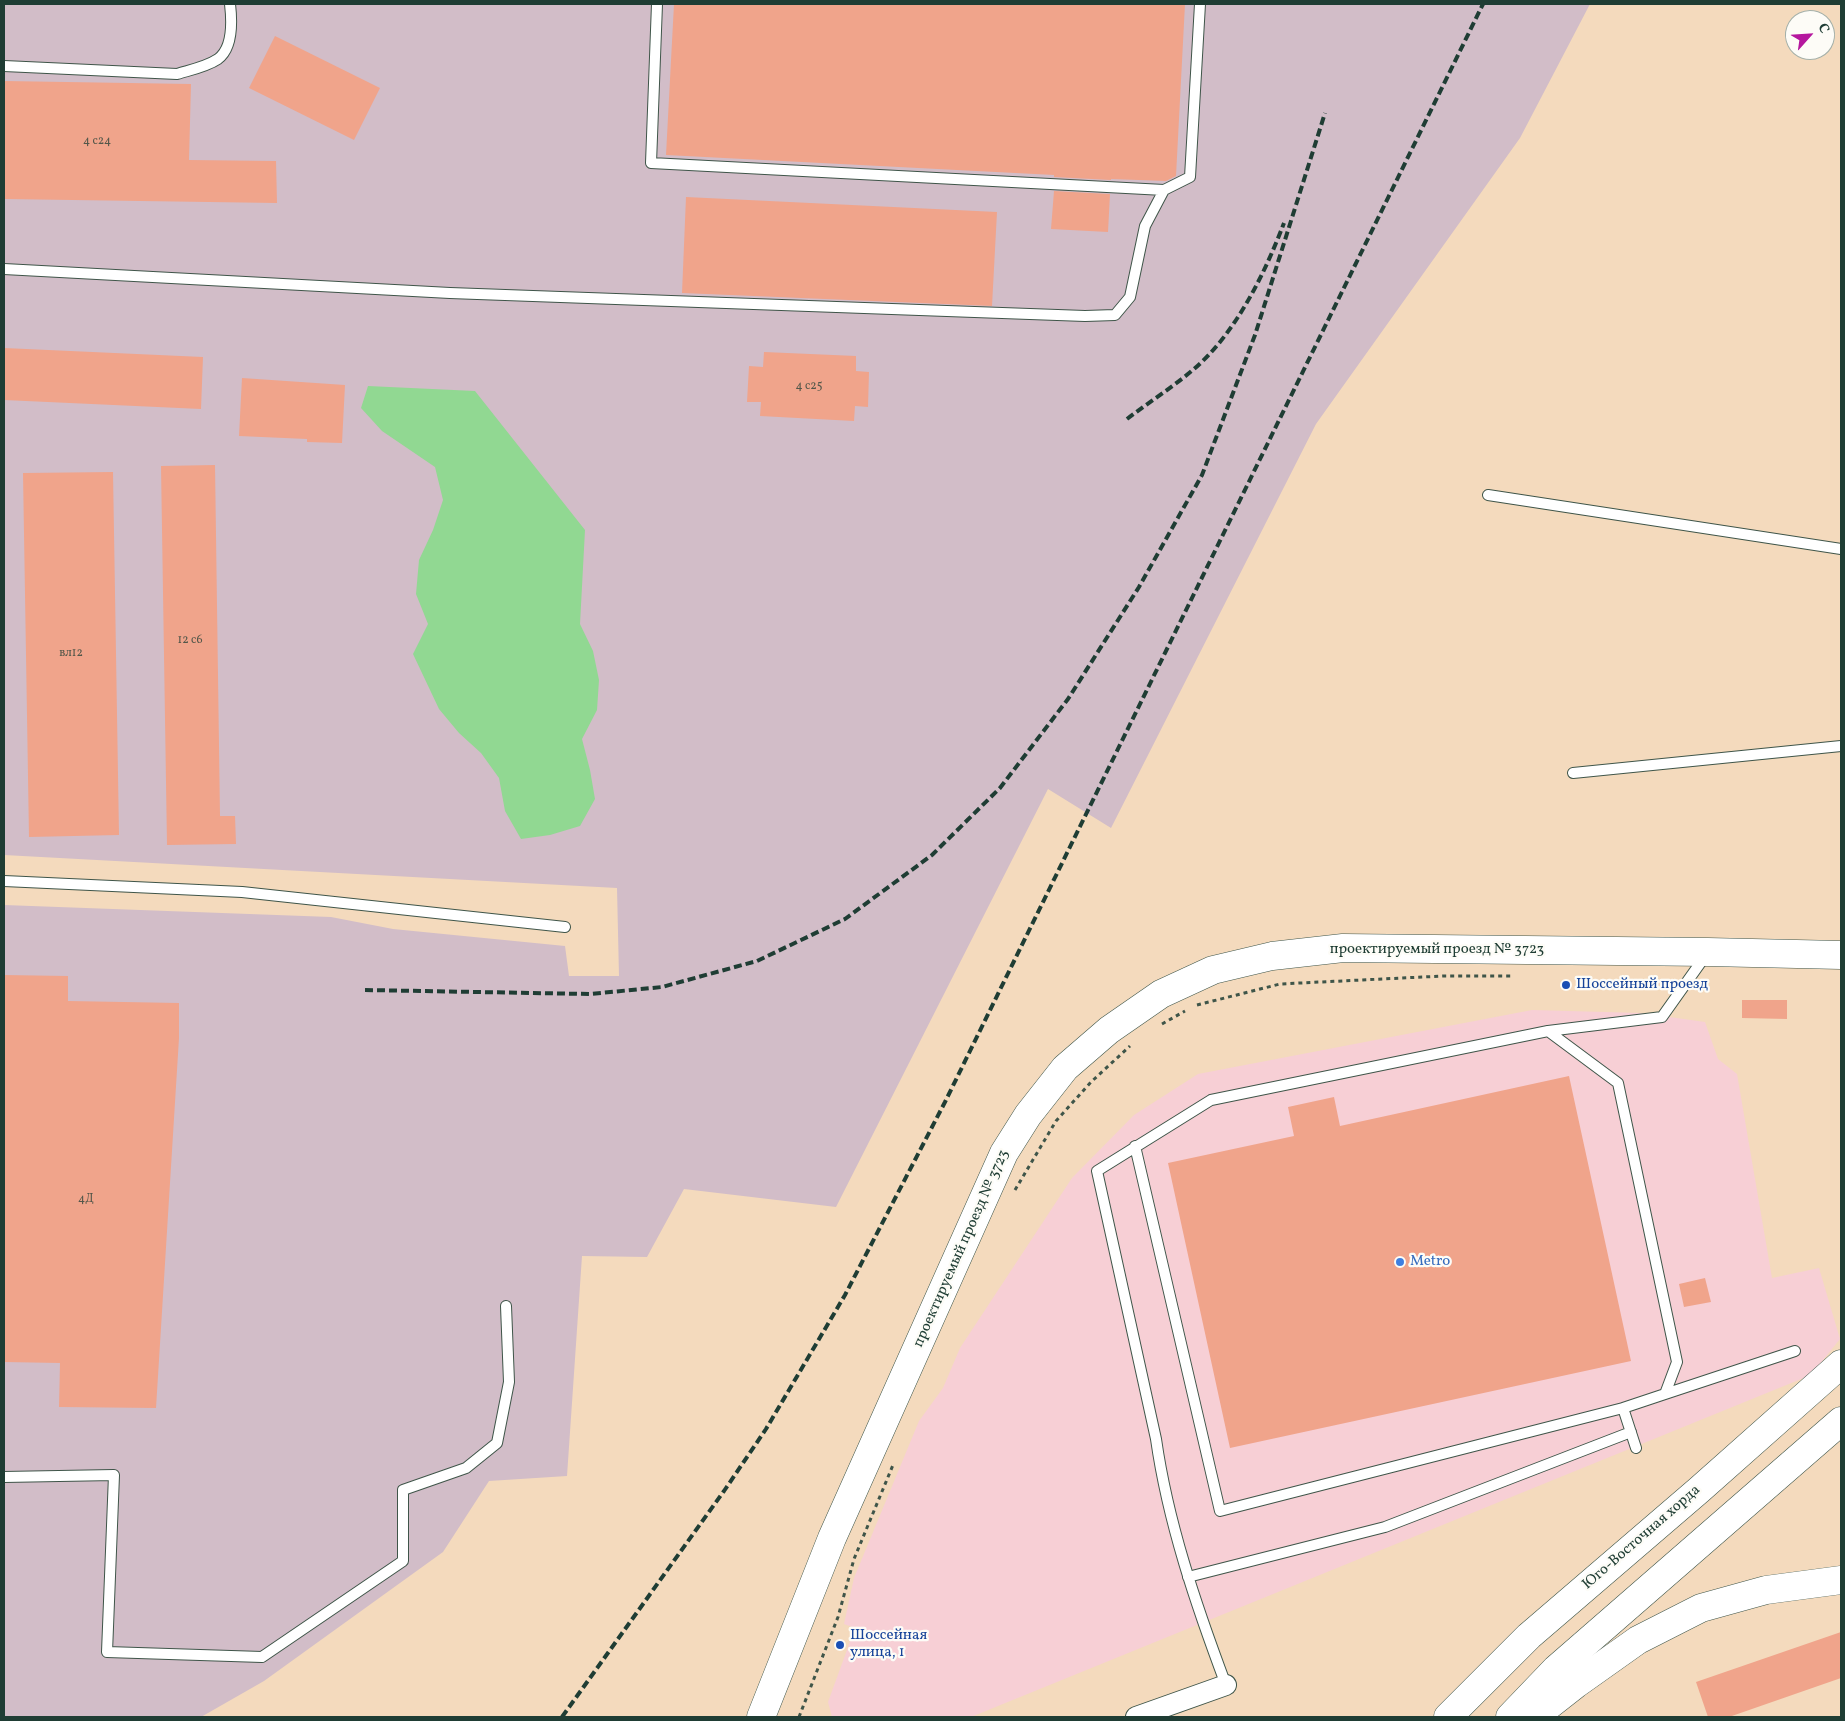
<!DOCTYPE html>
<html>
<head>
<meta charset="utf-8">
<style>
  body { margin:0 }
  #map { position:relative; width:1845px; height:1721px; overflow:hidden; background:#f4dabd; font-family:Vollkorn,serif }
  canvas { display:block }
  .frame { position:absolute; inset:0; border:5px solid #1f3d34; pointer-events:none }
  .north { position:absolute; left:1785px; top:10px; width:50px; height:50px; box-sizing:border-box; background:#fdfcf7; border:1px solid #a4b0a9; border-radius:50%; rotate:64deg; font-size:14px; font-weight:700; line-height:20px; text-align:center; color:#1f3d34 }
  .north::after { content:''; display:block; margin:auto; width:18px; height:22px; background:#b5179e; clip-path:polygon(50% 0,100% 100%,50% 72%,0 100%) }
</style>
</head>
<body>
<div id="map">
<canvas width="1845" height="1721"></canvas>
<div class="frame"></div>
<div class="north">С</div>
</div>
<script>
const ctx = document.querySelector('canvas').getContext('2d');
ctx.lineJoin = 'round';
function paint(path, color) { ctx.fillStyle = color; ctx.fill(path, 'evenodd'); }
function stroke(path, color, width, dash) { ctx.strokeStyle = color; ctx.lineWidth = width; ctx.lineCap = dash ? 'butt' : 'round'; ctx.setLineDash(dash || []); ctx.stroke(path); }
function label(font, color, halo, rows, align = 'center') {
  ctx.font = font + ' Vollkorn,serif'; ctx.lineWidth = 4.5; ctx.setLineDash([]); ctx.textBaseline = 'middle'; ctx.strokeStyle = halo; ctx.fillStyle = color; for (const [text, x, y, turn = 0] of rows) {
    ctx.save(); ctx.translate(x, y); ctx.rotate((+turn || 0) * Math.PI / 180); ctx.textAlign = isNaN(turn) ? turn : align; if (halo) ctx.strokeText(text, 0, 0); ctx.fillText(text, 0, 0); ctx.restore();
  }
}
const built = new Path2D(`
  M1532 1010 1641 1013 1705 1022 1718 1059 1737 1074 1772 1278 1819 1268 1840 1339 1811 1375 971 1717H832L828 1702 855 1628 844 1624 854 1578 919 1421 943 1388 960 1348 1072 1178 1134 1115 1198 1074Z`);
const industrial = new Path2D(`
  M4 4H1590L1520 138 1316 424 1111 828 1048 789 836 1207 684 1189 647 1257 582 1256 567 1476 489 1481 443 1552 264 1681 201 1717H4V905L331 917 393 929 565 946 569 976H619L617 888 4 855Z`);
const green = new Path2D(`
  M368 386 475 391 585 530 580 624 593 651 599 680 597 710 582 739 590 770 595 799 580 826 550 835 521 839 505 811 499 778 481 753 459 733 439 709 413 654 428 624 416 594 419 560 433 530 443 500 435 467 382 431 361 408Z`);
const building = new Path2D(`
  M674 4H1185L1176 176 1166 181 1111 179V180L1054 177V175L666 155Z
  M275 36 380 88 354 140 249 88Z
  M4 81 191 84 189 160 276 161 277 203 4 199Z
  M1054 191 1110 194 1108 232 1051 229Z
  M686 197 997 212 992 306 682 293Z
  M4 348 203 357 201 409 4 400Z
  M764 352 856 356V371L869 372 868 407 855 406 854 421 760 416 761 402H747L749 366 763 367Z
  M242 378 345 385 342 443 307 442V439L239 436Z
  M215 465 220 816H235L236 844 167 845 161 466Z
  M113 472 119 835 29 837 23 473Z
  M4 975 68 976V1001L179 1003V1038L156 1408 59 1407 60 1363 4 1362Z
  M1742 1000H1787V1019L1742 1018Z
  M1569 1076 1631 1361 1230 1448 1168 1163 1294 1136 1288 1107 1334 1097 1340 1126Z
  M1705 1278 1711 1302 1684 1307 1679 1284Z
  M1841 1632V1678L1729 1717H1708L1696 1682Z`);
const path = new Path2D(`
  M1197 1005 1280 984 1443 976H1511
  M1162 1024 1185 1011
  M1015 1190 1056 1121 1091 1082 1130 1046
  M799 1717 838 1617 854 1559 893 1465`);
const lane = new Path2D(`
  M657 4 651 163 1164 190
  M4 66 177 74C190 70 206 67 218 59 233 48 232 21 230 4
  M4 269 450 293 1085 316 1115 315 1130 297 1145 226 1164 190 1190 177 1200 4
  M1488 495 1841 549
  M1573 773 1841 746
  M4 881 242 892 565 927
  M1548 1031 1662 1017 1706 955
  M1135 1146 1220 1511 1623 1408 1636 1448
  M1623 1408 1665 1394
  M4 1477 114 1475 107 1652 262 1657 403 1561V1490L466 1468 497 1443 509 1382 506 1306
  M1188 1577 1385 1527 1631 1432
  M1226 1685C1196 1605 1168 1523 1156 1439L1097 1171 1211 1100 1548 1031 1618 1083 1677 1362 1665 1394 1795 1351`);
const street = new Path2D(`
  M1136 1717 1226 1685`);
const secondary = new Path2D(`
  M761 1717 832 1538 1004 1153 1028 1115 1065 1068 1109 1030 1161 994 1213 970 1272 956 1343 948 1708 952 1841 955
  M1534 1717 1576 1684 1638 1640 1701 1608 1766 1590 1841 1580`);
const primary = new Path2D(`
  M1448 1717 1529 1636 1699 1490 1841 1364
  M1510 1717 1556 1669 1841 1421`);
const rail = new Path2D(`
  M1127 419C1149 402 1173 387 1194 369 1236 333 1265 273 1284 223
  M365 990 590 994 662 987 757 961 845 919 932 855 1000 788 1068 699 1139 587 1202 475 1255 335 1325 113
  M562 1717 724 1491 766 1429 845 1295 945 1102 1483 4`);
const markers = [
  [1566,985,5,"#1a4fb4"],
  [1400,1262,5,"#3f7fe0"],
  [840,1645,5,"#1a4fb4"]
];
const numberNames = [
  ["4 с24",97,142],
  ["4 с25",809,387],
  ["12 с6",190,641],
  ["вл12",71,654],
  ["4Д",86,1200]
];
const streetNames = [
  ["проектируемый проезд № 3723",1437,950],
  ["проектируемый проезд № 3723",962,1249,-66],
  ["Юго-Восточная хорда",1642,1538,-41]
];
const transitNames = [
  ["Шоссейный проезд",1576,985],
  ["Шоссейная",850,1636],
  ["улица, 1",850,1653]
];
const shopNames = [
  ["Metro",1410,1262]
];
paint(built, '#f7cfd5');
paint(industrial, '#d2bdc8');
paint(green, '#91d892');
paint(building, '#f0a48b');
stroke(lane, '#3f5549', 12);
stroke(street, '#3f5549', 22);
stroke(secondary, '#3f5549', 29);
stroke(primary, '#3f5549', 29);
stroke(path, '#3f5549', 3, [4, 4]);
stroke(lane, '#fff', 10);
stroke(street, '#fff', 20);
stroke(secondary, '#fff', 28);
stroke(primary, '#fff', 28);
stroke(rail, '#1f3d34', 4, [8, 4]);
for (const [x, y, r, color] of markers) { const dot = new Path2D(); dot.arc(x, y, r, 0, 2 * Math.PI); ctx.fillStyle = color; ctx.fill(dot); stroke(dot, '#fdfcf7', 2); }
label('12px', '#53574a', null, numberNames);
label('15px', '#1f3d34', '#fdfcf7', streetNames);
label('15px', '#164399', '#fdfcf7', transitNames, 'left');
label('15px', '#366cbe', '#fdfcf7', shopNames, 'left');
</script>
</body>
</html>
